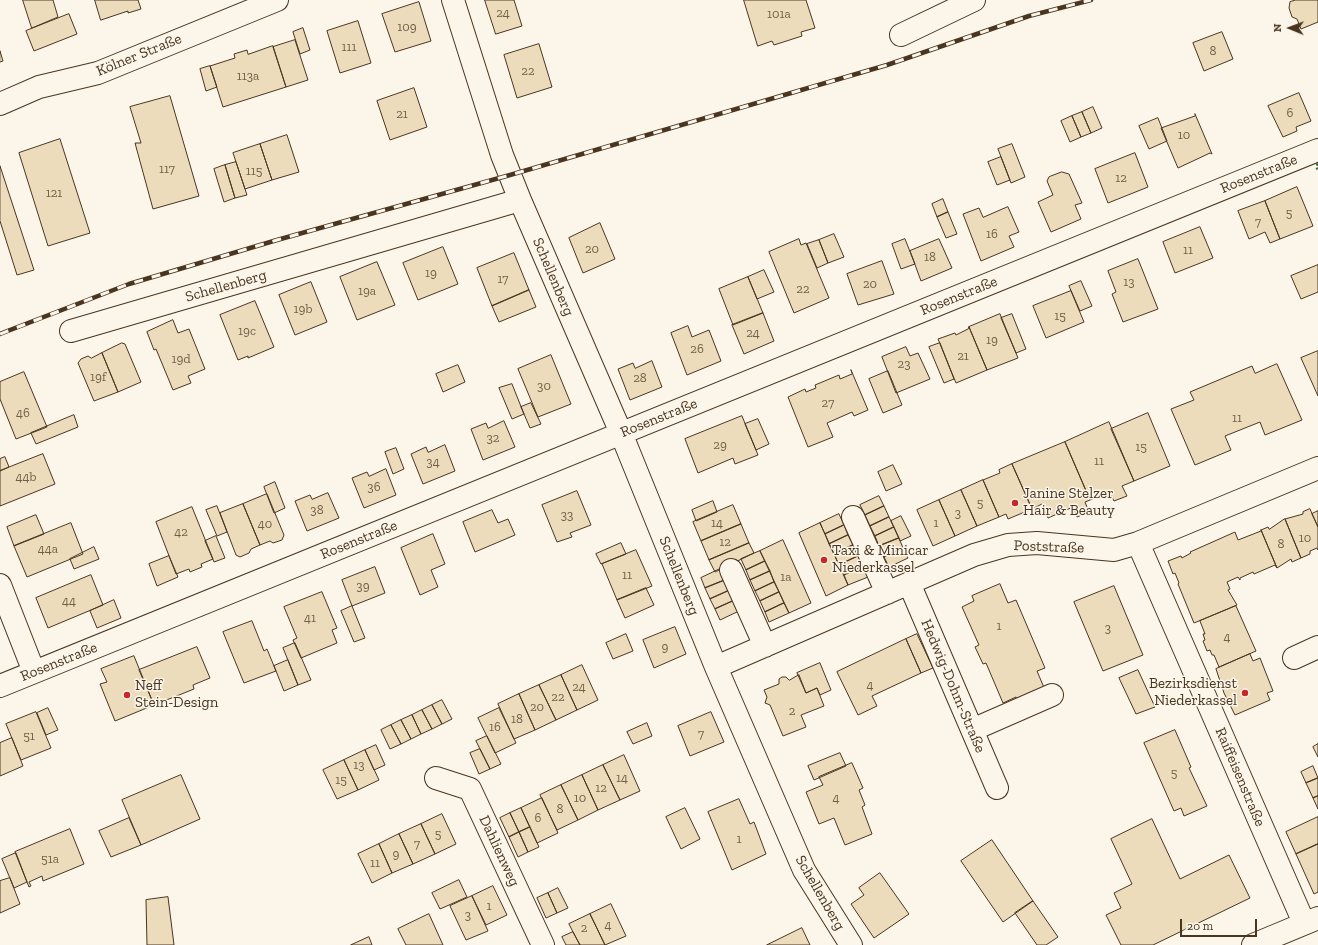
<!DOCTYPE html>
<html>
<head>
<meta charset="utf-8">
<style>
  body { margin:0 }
  #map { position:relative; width:1318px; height:945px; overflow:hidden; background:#fbf6e9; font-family:"Zilla Slab",serif }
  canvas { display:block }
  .north { position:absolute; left:1270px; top:8px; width:40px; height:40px; -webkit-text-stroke:3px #fbf6e9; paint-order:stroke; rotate:271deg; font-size:11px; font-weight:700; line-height:16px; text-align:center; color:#4a3520 }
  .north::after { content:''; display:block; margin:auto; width:14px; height:18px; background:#4a3520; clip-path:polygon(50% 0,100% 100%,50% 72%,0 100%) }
  .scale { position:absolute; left:1180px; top:919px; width:77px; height:18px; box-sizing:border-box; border:2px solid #4a3520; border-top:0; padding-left:5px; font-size:12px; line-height:14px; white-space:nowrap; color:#4a3520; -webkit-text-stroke:3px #fbf6e9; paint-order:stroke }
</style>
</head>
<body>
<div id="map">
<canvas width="1318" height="945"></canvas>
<div class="north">N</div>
<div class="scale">20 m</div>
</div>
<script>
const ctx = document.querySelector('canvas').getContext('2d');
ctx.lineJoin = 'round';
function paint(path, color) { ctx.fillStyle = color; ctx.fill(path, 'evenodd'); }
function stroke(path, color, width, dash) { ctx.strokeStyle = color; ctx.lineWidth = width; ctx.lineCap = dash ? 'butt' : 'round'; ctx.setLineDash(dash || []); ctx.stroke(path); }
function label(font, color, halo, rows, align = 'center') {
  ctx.font = font + ' "Zilla Slab",serif'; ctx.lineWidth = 3; ctx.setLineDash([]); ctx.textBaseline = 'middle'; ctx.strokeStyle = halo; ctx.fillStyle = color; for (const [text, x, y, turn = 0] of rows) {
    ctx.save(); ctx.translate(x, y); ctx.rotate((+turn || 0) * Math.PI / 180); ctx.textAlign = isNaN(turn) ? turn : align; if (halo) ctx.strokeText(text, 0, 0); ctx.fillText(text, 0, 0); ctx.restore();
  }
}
const building = new Path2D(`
  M23 0H53L58 17 32 28Z
  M95 0H138L141 9 128 13V11L101 20Z
  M485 0H514L522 26 496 34Z
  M744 0H806L815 28 801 32 802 36 774 45 772 41 758 46Z
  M1296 0H1318V22L1301 29 1297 19 1292 17 1289 8 1290 2Z
  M419 2 431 41 395 52 382 14Z
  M69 14 77 34 34 51 26 31Z
  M358 21 371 63 340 73 327 31Z
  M303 28 310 50 300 54 293 32Z
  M1222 32 1233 59 1204 71 1193 43Z
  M295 40 308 80 286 87 273 47Z
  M539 44 552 87 517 98 504 55Z
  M273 46 286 87 223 107 210 66 235 58 234 54 247 50 248 54Z
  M0 51 3 61 0 62Z
  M210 66 217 87 206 91 200 69Z
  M414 88 427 127 390 140 377 101Z
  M1299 93 1311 121 1296 127 1297 131 1283 137 1268 106Z
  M170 96 199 196 153 209 135 143H141L130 107Z
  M1093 107 1102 128 1091 133 1082 112Z
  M1082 112 1091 133 1081 137 1072 116Z
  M1195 114 1212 154 1210 153 1178 168 1161 128 1195 116Z
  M1072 116 1081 137 1070 142 1061 121Z
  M1158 118 1167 141 1149 149 1139 126Z
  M287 135 299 172 272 180 260 144Z
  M60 139 90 233 48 246 19 153Z
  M260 144 272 180 245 189 233 153Z
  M1012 144 1025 177 1011 183 998 149Z
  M1135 153 1148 187 1108 203 1095 169Z
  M1001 157 1010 180 997 185 988 162Z
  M236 162 247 195 235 198 225 165Z
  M225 165 235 198 224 202 214 169Z
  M0 166 34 270 17 275 0 221Z
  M1062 172 1069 174 1082 203 1075 205 1081 219 1051 232 1038 202 1053 195 1047 181 1049 177Z
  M1297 187 1313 226 1280 239 1265 201Z
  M943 199 948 212 937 217 932 204Z
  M1265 201 1280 239 1270 243 1265 232 1249 239 1238 211Z
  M1008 207 1019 232 1009 236 1014 247 981 261 963 214 979 208 983 217Z
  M948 212 957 234 946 238 937 217Z
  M600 223 615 259 583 273 569 238Z
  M1200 227 1213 258 1175 273 1163 242Z
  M834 234 844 257 828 263 819 240Z
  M799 239 801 245 806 243 829 298 794 313 769 252Z
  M905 239 915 264 901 269 892 244Z
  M939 239 952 268 921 281 910 251Z
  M819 240 828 263 817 268 807 244Z
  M443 247 458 284 418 300 403 263Z
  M514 253 529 290 492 306 477 268Z
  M1138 259 1158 309 1123 322 1112 294 1116 292 1108 271Z
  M882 261 894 294 858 305 847 274Z
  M377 262 395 305 357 320 340 277Z
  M1318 265V292L1301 299 1291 276Z
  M764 270 774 292 757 299 748 277Z
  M748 277 763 313 733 325 719 289Z
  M1081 281 1092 306 1080 311 1069 286Z
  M311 282 327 322 295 335 279 295Z
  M529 290 536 307 499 322 492 306Z
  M1071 291 1084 322 1046 338 1033 306Z
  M255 301 274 347 248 358V356L238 360 220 315Z
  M763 313 774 341 744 354 732 325Z
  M1000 314 1018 358 987 370 969 327Z
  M1012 314 1026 349 1016 353 1001 318Z
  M173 320 178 333 189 329 205 369 188 376 191 383 173 390 156 349 154 350 147 332Z
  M688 326 692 337 709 330 721 361 687 375 671 333Z
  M969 327 987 370 956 383 938 339 955 333 956 335 968 329Z
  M122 343 125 344 141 382 118 392 102 353Z
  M940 343 954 379 944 383 929 347Z
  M906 347 910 356 918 353 930 379 896 393 882 357Z
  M1318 351V396L1301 358Z
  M102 353 118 392 94 401 78 363 81 359 88 356 91 358Z
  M551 355 571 404 538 417 518 369Z
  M652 361 662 387 630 400 618 369 633 363 635 368Z
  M1277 364 1302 420 1265 435 1260 422 1225 436 1231 450 1195 465 1171 409 1194 400 1190 392 1252 366 1255 373Z
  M458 365 465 382 443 392 436 374Z
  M851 370 868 410 854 416 852 412 827 423 833 437 808 447 788 397 805 389 806 392 816 388 815 385 839 375 840 379 852 374Z
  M888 371 902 405 883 413 869 379Z
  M24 372 47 427 16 439 0 399V382Z
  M512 384 524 414 512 419 499 388Z
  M531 403 541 424 530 428 521 407Z
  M1148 413 1170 466 1134 481 1111 429Z
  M74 415 78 427 36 444 31 433Z
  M742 416 758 455 735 464 733 458 698 473 685 439Z
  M758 419 769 444 756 450 745 424Z
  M504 421 515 447 483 460 471 429 486 423 488 428Z
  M1109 422 1134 481 1122 486 1127 496 1114 501 1109 492 1090 500 1065 442Z
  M1065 442 1090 500 1085 502 1089 512 1077 517 1073 507 1048 518 1042 504 1032 509 1012 464Z
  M445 445 455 471 423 484 411 454 426 447 428 452Z
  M396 448 404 469 393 474 385 452Z
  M43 454 55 484 0 506V471Z
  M5 457 9 467 0 471V459Z
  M1012 464 1032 509 1008 519 1006 514 999 517 983 480 1000 473 999 470Z
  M893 465 902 484 886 491 878 472Z
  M386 469 396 495 364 508 352 478 367 472 369 476Z
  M983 480 999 517 977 526 961 490Z
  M275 482 285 508 274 513 264 487Z
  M961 490 977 526 955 536 939 500Z
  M577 491 591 525 570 533 572 537 557 542 542 505Z
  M328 493 339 518 307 531 295 501 310 495 312 499Z
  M267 494 284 535 282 540 273 543 270 541 260 545 243 504Z
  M879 496 884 506 865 515 860 505Z
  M939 500 955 536 933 546 917 510Z
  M713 501 717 512 696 521 692 510Z
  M243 504 260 545 251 549 249 553 240 557 236 555 220 513Z
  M733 505 741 524 701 541 693 522Z
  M217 506 227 532 217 536 206 510Z
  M884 506 889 517 870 526 865 515Z
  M192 507 213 559 201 564 202 567 190 572 189 569 176 574 156 522Z
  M1310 509 1318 527V550L1317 548 1310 551V554L1301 558 1285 519 1303 514V512Z
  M492 510 498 523 508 519 515 535 475 552 463 522Z
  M1318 511V527L1312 514Z
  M839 514 844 525 825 534 820 523Z
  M36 515 44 534 14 546 7 527Z
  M901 516 911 536 900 541 891 521Z
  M889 517 894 527 875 536 870 526Z
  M1285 519 1301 558 1292 562 1291 559 1277 568 1261 530 1268 527 1269 529Z
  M71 523 83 554 27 577 14 546Z
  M820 523 848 585 826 596 799 533Z
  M741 524 749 543 709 560 701 541Z
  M844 525 848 535 829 544 825 534Z
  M894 527 899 538 879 546 875 536Z
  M1261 530 1277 568 1275 565 1254 574 1253 572 1240 578V580L1238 577 1227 582 1230 589 1228 590 1237 605 1194 623 1178 584 1179 583 1175 573 1173 574 1168 561 1181 556 1182 558 1191 553 1190 552 1235 532 1238 540 1261 531Z
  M433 534 445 564 431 570 438 587 420 595 401 548Z
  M848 535 853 545 834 554 829 544Z
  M216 536 225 558 214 562 205 541Z
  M899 538 903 548 884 557 879 546Z
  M783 540 811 603 789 613 760 551Z
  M621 543 626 554 601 564 596 554Z
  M749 543 754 553 715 572 709 560Z
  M853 545 858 556 839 565 834 554Z
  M94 547 99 559 74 569 70 559Z
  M903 548 908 558 889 567 884 557Z
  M636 550 652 586 617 600 602 564Z
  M760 551 765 561 746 570 741 559Z
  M169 556 178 577 157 586 149 564Z
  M858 556 863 566 844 575 839 565Z
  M765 561 770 571 750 580 746 570Z
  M863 566 868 577 848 585 844 575Z
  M375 567 385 593 352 606 342 580Z
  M720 569 725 580 705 588 701 578Z
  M770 571 774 582 755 591 750 580Z
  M91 575 103 605 48 628 36 598Z
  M725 580 730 590 710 599 705 588Z
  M774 582 779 592 760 601 755 591Z
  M1000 584 1008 603 1016 600 1045 668 1037 671 1045 690 1018 703 1016 697 1003 703 986 663 983 664 975 647 979 645 962 607 974 601 972 596Z
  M1114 586 1143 655 1103 671 1074 602Z
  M646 588 654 605 625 618 617 600Z
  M730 590 735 600 715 609 710 599Z
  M322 592 337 628 332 630 337 643 301 658 293 640 297 638 284 607Z
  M779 592 784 603 765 612 760 601Z
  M114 600 121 618 97 628 90 611Z
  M735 600 739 611 720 620 715 609Z
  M784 603 789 613 769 622 765 612Z
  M352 606 365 638 354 642 341 611Z
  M1236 606 1256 651 1219 667 1214 655H1212L1210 650 1207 651 1203 641 1205 640 1203 634H1205L1200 621Z
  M252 621 264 651 267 649 276 671 244 683 223 632Z
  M675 627 686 654 654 668 643 640Z
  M626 634 633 651 613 659 606 643Z
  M917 634 933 668 921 673 906 639Z
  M906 639 921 673 872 696 877 706 858 715 837 672Z
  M295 643 311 680 298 685 283 648Z
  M197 647 210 678 193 685 194 689 154 705 139 670Z
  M1250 654 1253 661 1260 658 1273 691 1267 693 1270 700 1235 715 1224 693 1216 669Z
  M134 656 154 705 115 721 100 684 107 682 101 669Z
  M288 660 298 685 284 691 274 666Z
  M820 663 831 690 820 695 817 688 806 693 797 673Z
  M582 665 598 700 577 710 561 675Z
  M1138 670 1155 707 1136 714 1119 678Z
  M561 675 577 710 556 720 539 685Z
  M799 675 806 693 817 688 824 706 801 715 806 727 783 736 770 705 765 703 767 697 764 690 779 684V679L782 677H786L789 680Z
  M539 685 556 720 535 730 519 694Z
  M519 694 535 730 514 739 498 704Z
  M442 700 452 719 442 724 432 705Z
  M432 705 442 724 432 729 422 710Z
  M48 708 58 730 46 735 37 713Z
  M499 708 516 743 495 753 478 718Z
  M422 710 432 729 421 734 412 715Z
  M36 712 51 748 21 760 6 724Z
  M711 712 724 742 690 756 678 726Z
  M412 715 421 734 411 739 401 720Z
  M401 720 411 739 401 744 391 725Z
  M647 723 652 736 633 744 627 732Z
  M391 725 401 744 390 749 381 730Z
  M1175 730 1191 767 1189 768 1207 806 1184 816 1181 808 1174 811 1144 743Z
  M487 736 501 764 490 769 476 741Z
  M12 738 23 766 0 776V743Z
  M1318 744V757L1313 747Z
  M376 745 385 765 374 770 365 750Z
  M480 749 490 769 479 774 470 753Z
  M365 750 379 780 358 790 344 760Z
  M840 753 846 766 814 780 808 766Z
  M624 755 640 791 620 800 603 765Z
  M344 760 358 790 337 799 323 770Z
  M852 763 863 788 859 790 865 805 862 807 872 834 845 845 834 818 819 824 806 792 823 785 819 777Z
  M603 765 620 800 598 810 582 775Z
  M1313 766 1318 778 1306 783 1301 772Z
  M181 775 200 819 141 845 122 800Z
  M582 775 598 810 578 820 561 785Z
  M1318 778V796L1313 798 1306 783Z
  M561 785 578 820 557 830 540 795Z
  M1318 796V809L1313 798Z
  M542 798 558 833 537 843 521 808Z
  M739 799 750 824 754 822 766 854 732 870 708 812Z
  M521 808 530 827 519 832 510 813Z
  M685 808 700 839 681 849 666 817Z
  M510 813 519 832 509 837 500 818Z
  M442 814 456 844 435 854 421 824Z
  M1318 817V844L1296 854 1286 832Z
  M129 818 141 845 111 857 99 831Z
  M1152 819 1180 879 1229 855 1250 898 1153 945H1121L1106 915 1121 908 1114 893 1132 884 1111 839Z
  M421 824 435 854 413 864 399 834Z
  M530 827 539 847 528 852 519 832Z
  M70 829 84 864 43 881 42 876 29 882 31 886 29 887 15 852Z
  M519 832 528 852 518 857 509 837Z
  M399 834 413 864 392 873 379 844Z
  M992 840 1033 901 1003 922 961 861Z
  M379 844 392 873 372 883 358 854Z
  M1318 844V892L1314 894 1296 854Z
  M16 853 27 882 14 888 2 859Z
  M880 873 909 914 874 938 851 904 864 895 859 888Z
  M10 878 20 904 0 913V881Z
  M459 880 467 897 440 909 432 893Z
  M493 886 507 915 486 925 472 896Z
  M558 888 568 908 557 913 548 893Z
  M548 893 557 913 546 918 537 898Z
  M472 896 488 931 466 940 450 906Z
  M168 897 174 945H147L146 900Z
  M1033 901 1058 937 1046 945H1037L1015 913Z
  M611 904 626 936 605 945 590 914Z
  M429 914 443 945H406L398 929Z
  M590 914 605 945H580L573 932 569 924Z
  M802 928 810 945H767Z
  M573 932 580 945H566L562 937Z
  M369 937 372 945H351Z`);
const minor = new Path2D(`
  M453 0 502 155 520 200 621 433 716 667 804 870 851 945
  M901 35 974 0
  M0 104 39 87 98 73 277 0
  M71 331 520 200
  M853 517 887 593
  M1138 543 1304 923
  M731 570 765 646
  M909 583 997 788
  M0 585 34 672
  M1294 658 1318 647
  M716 667 974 555 1008 545 1037 543 1114 550 1138 543 1318 468
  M0 686 1318 150
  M972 730 1052 695
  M436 778 470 789 543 945
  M1253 945 1318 918`);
const rail = new Path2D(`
  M0 334 129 284 277 240 510 175 887 65 1029 16 1091 0`);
const hedge = new Path2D(`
  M1318 164 1316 165 1318 170`);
const markers = [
  [1015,503,4,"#c62828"],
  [824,560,4,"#c62828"],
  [1245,693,4,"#c62828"],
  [127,695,4,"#c62828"]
];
const numberNames = [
  ["24",503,13],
  ["101a",779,14],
  ["109",407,27],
  ["111",349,47],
  ["8",1213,51],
  ["22",528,71],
  ["113a",248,76],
  ["6",1290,113],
  ["21",402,114],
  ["10",1184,135],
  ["117",167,169],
  ["115",254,171],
  ["12",1121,178],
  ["121",54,193],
  ["5",1289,213],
  ["7",1258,222],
  ["16",992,234],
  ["20",592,249],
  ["11",1188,250],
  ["18",930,257],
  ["19",431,273],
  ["17",503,279],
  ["13",1129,282],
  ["20",870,284],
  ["22",803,289],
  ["19a",367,291],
  ["19b",303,309],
  ["15",1060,316],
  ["19c",247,331],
  ["24",753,333],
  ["19",992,340],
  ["26",697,349],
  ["21",963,356],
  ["19d",181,359],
  ["23",904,364],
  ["19f",98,377],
  ["28",640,378],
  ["30",544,386],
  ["27",828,403],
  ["46",23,413],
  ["11",1237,418],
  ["32",493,438],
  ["29",720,445],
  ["15",1141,447],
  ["11",1099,461],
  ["34",433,462],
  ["44b",26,477],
  ["36",374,487],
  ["5",980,503],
  ["38",317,510],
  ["3",958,513],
  ["33",567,515],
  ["14",717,523],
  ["1",936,523],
  ["40",265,524],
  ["42",181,532],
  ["10",1305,538],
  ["12",725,542],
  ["8",1281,544],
  ["44a",48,549],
  ["11",627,575],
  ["1a",786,577],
  ["39",363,586],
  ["44",69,601],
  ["41",310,618],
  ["1",999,626],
  ["3",1108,628],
  ["4",1227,637],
  ["9",665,647],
  ["4",870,685],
  ["24",579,687],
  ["22",558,697],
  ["20",537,707],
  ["2",792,711],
  ["18",517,719],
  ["16",495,727],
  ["7",701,734],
  ["51",29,736],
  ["13",359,765],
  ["5",1174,773],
  ["14",622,778],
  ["15",341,780],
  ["12",601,788],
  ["10",580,798],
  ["4",836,798],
  ["8",560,809],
  ["6",538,818],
  ["5",438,834],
  ["1",739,839],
  ["7",417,844],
  ["9",396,854],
  ["51a",50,859],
  ["11",375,863],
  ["1",489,906],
  ["3",468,915],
  ["4",608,925],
  ["2",584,928]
];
const streetNames = [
  ["Kölner Straße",139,55,-22],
  ["Rosenstraße",1259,174,-22],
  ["Schellenberg",553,277,67],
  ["Schellenberg",226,286,-16],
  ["Rosenstraße",959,296,-22],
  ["Rosenstraße",659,418,-22],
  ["Rosenstraße",359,540,-22],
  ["Poststraße",1049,547,2],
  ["Schellenberg",679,576,68],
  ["Rosenstraße",59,662,-22],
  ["Hedwig-Dohm-Straße",953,686,67],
  ["Raiffeisenstraße",1240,777,67],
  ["Dahlienweg",499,851,65],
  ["Schellenberg",820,893,60]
];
const poiNames = [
  ["Janine Stelzer",1023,494],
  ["Hair & Beauty",1023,511],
  ["Taxi & Minicar",832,551],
  ["Niederkassel",832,568],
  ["Bezirksdienst",1237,684,"right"],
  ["Niederkassel",1237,701,"right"],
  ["Neff",135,686],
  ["Stein-Design",135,703]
];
paint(building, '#ecdcbc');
stroke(building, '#4a3520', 1);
stroke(minor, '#4a3520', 24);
stroke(minor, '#fbf6e9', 22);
stroke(rail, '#4a3520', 4.5);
stroke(rail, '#fbf6e9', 3, [9]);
stroke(hedge, '#436837', 3, [2, 3]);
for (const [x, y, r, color] of markers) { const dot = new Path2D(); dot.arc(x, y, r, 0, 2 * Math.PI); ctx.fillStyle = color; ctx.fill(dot); stroke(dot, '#fbf6e9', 1.5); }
label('13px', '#725f47', null, numberNames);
label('15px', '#4a3520', '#fbf6e9', streetNames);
label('15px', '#4a3520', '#fbf6e9', poiNames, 'left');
</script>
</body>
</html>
